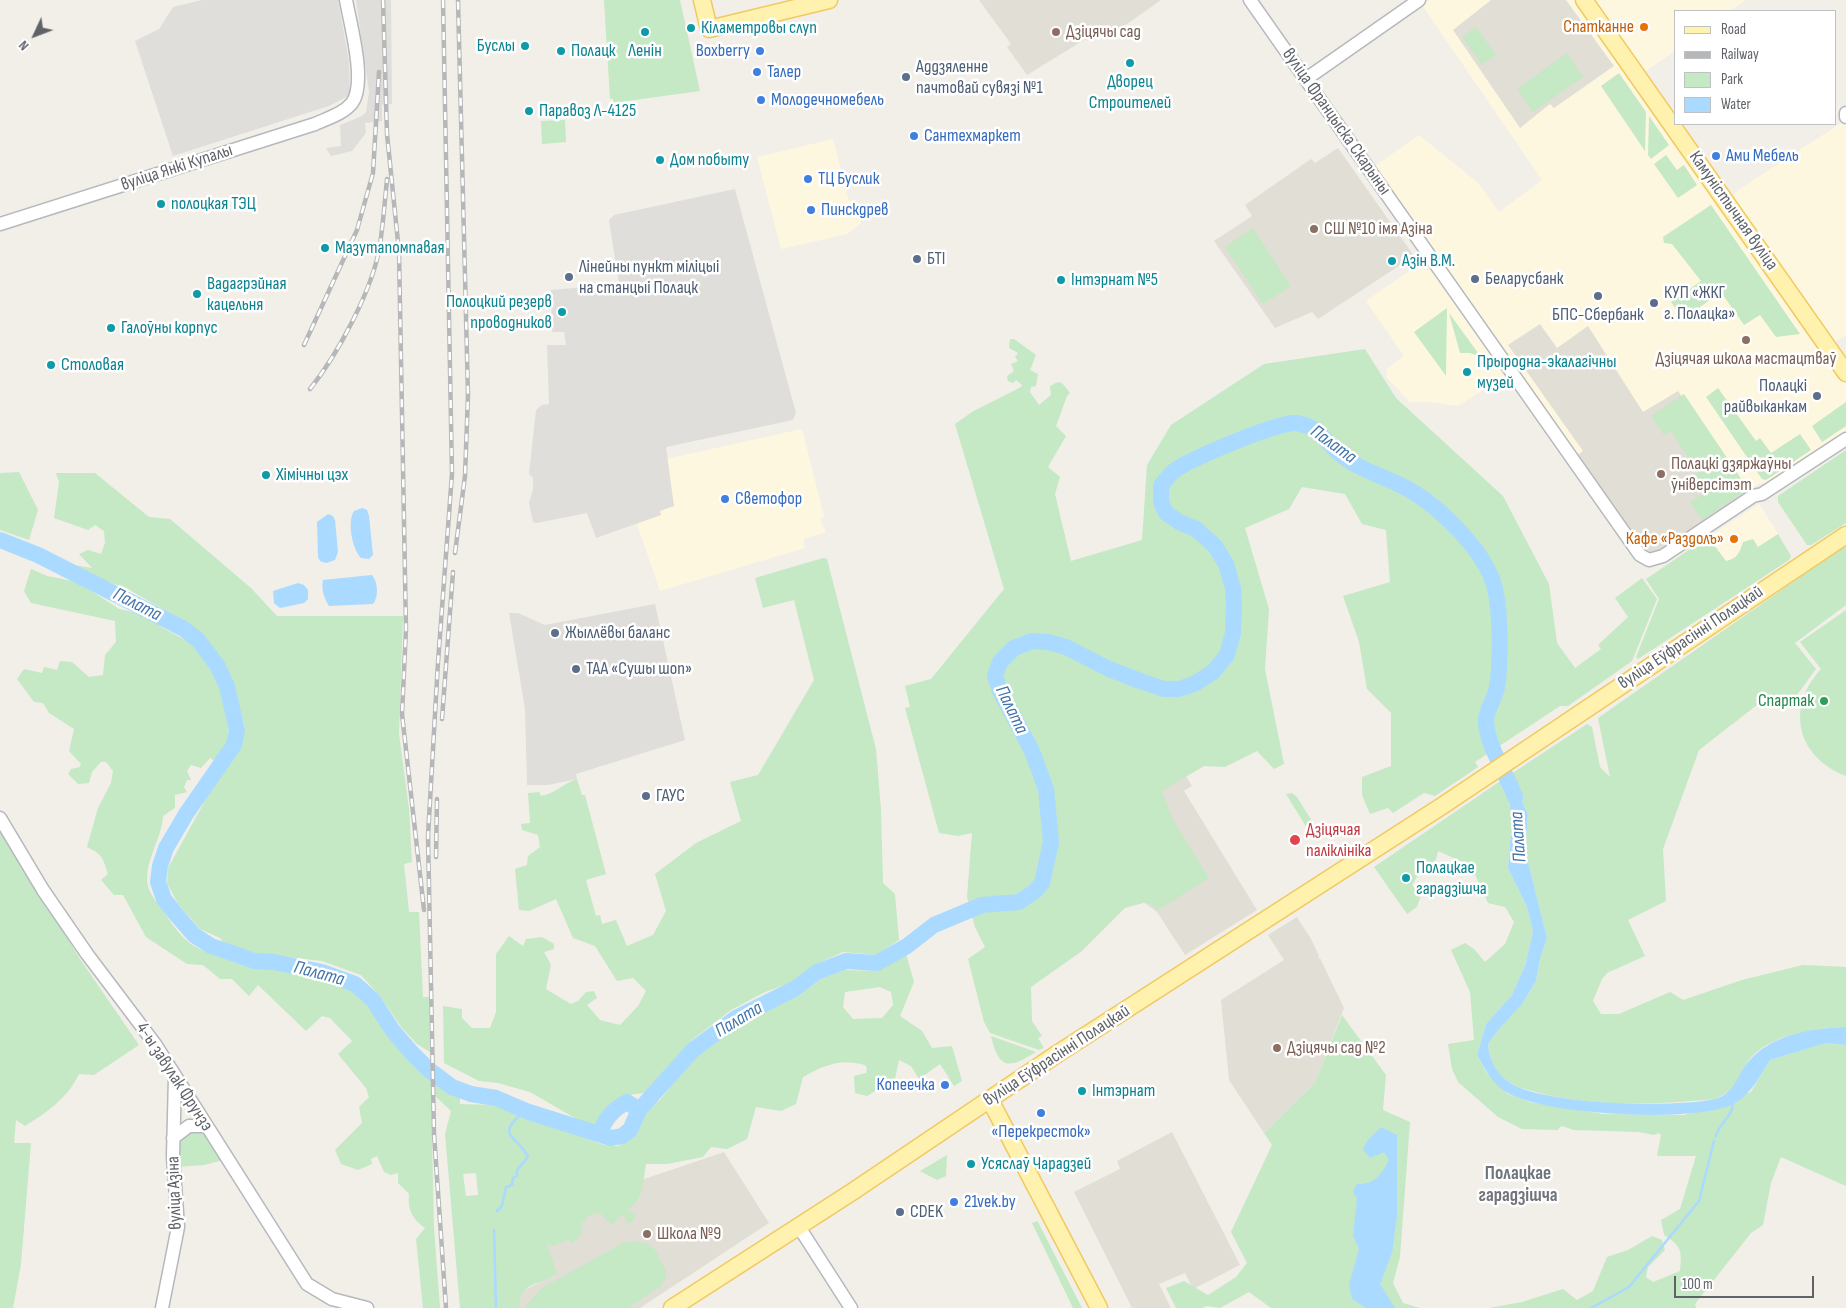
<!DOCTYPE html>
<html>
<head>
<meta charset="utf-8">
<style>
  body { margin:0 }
  #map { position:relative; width:1846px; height:1308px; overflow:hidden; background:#f1efe8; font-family:"Sofia Sans Condensed",sans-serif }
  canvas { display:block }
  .legend { position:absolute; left:1674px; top:10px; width:162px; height:115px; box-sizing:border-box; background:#fff; border:1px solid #bfc1c3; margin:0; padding:6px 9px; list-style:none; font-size:15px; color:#5f6368 }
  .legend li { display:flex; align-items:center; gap:10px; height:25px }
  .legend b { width:25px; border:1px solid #bfc1c3 }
  .north { position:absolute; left:10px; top:10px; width:50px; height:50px; -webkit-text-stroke:4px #fff; paint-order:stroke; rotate:227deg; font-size:14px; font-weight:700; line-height:20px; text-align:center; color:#5f6368 }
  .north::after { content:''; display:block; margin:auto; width:18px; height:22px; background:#5f6368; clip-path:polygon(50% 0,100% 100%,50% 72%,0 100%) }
  .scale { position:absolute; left:1674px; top:1276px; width:140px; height:22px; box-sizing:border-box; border:2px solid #5f6368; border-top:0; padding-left:6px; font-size:15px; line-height:18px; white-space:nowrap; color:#5f6368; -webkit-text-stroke:4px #fff; paint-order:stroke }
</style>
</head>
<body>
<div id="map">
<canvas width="1846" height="1308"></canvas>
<ul class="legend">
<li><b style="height:6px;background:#fff2af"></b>Road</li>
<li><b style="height:6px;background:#b6b7b8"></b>Railway</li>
<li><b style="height:14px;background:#c5e8c5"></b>Park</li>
<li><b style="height:14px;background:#aadaff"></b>Water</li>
</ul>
<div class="north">N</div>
<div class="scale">100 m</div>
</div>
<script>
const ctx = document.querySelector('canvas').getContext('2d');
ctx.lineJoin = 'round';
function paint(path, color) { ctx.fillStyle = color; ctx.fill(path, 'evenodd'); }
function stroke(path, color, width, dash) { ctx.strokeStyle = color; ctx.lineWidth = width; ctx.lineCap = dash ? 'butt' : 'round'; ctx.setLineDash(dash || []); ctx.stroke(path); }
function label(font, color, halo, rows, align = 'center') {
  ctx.font = font + ' "Sofia Sans Condensed",sans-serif'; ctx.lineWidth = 5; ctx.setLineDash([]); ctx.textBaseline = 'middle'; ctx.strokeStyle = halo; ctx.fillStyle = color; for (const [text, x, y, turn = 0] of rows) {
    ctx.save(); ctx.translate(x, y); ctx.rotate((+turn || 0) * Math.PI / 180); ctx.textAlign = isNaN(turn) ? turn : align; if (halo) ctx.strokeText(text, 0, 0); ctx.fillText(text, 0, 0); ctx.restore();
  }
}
const commercial = new Path2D(`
  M1429 0H1578L1846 384V432L1769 484 1760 483 1746 492 1678 391 1576 456 1375 166 1419 135 1478 183 1499 212 1542 180 1422 5Z
  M1592 0H1746L1730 11H1675V51L1646 71 1643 70Z
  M1846 120V335L1833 343 1736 202 1734 195 1738 190Z
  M833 139 849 201 856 200 861 223 847 234 781 249 757 157Z
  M1425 260 1506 375 1458 406 1430 402H1410L1387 378 1386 369 1404 356 1366 301Z
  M802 429 824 517 820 519 826 532 803 539 805 548 660 591 637 524 661 515 659 511 674 506 666 459Z
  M1759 504 1778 534 1727 567 1708 537Z`);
const industrial = new Path2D(`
  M202 0H338L349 61 350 95 329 106 173 156 135 41 159 29 173 7Z
  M356 0H391L392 104 382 105V121L365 123 366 133 352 151 331 156 326 148 341 146 340 125 362 116 366 112 369 92Z
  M735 189 796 413 793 420 666 447 674 506 660 511 661 515 596 538 587 513 536 523 533 522 529 503 533 489V478L529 474 536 410 542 405 549 404 547 345H566L564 332H552L551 290 619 284 609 220 614 215Z
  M655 604 685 740 576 774 577 779 548 785H527L525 709 509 613H518L545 625Z`);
const education = new Path2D(`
  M979 0H1161L1127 24 1091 41 1084 40 1027 75 1007 47 1011 44Z
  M1491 0H1566L1614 66 1554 108 1550 104 1520 128 1453 30Z
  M1338 148 1414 256 1318 319 1312 312 1275 328 1214 241 1252 216 1245 205 1311 159 1315 163Z
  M1540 324 1557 348 1588 326 1643 412 1678 391 1746 492 1656 553H1648L1639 547 1576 456 1583 451 1508 345Z
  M1147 713 1192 786 1184 791 1257 910 1185 955 1157 912 1094 866Z
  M1297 917 1311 939 1319 956 1318 959 1320 958 1344 1008 1315 1083 1264 1133 1229 1080 1221 1000 1284 960 1268 935Z
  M1172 1132 1240 1265 1193 1289 1185 1273 1159 1284 1171 1308H1132L1074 1192 1120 1169 1117 1161Z
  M724 1152 769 1223 640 1308H519V1296L524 1290 554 1276 535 1216Z`);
const green = new Path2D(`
  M604 0H680L700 91 613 103V99H610Z
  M1476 27 1496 55 1482 65 1462 37Z
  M1567 53 1583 77 1533 112 1517 89Z
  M1619 73 1646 112 1645 151 1601 86Z
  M1649 116 1669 145 1651 159 1648 155Z
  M565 120 566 142 542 144 541 121Z
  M1666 155 1677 170 1684 165 1697 185 1678 198 1654 164Z
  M1711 205 1800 334 1776 337 1760 315 1744 325 1721 292 1683 319 1671 302 1701 281 1672 244 1664 243 1663 237Z
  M1253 228 1291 286 1263 304 1225 247Z
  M1447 308 1446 376 1414 332Z
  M1449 313 1481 357 1470 353H1460Z
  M1010 339H1014L1036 355 1030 370 1038 374 1036 386 1031 387 1030 392 1039 405 1051 395 1050 386 1058 382 1062 383 1070 393 1067 396 1056 426 1066 436 1048 467 1060 477 1055 494 1071 561 1142 540 1147 465 1171 425 1264 364 1365 349 1396 398 1503 496 1549 584 1557 643 1575 668 1601 649 1598 645 1628 617 1615 598 1642 578 1657 599 1632 661 1568 706H1560L1475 762 1478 767 1435 796 1424 793 1393 813 1388 808 1370 814 1362 795V777L1391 766V713L1367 689 1359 642 1343 596 1390 582 1386 530 1362 524 1345 494 1302 487 1289 509 1245 528 1269 609 1265 669 1284 764 1274 769 1257 751 1225 767 1204 766 1162 791 1172 818 1209 878 1158 910 1147 902 1125 908 1082 951 1031 987 1032 1021 1042 1036 1038 1038 1044 1048 1039 1050 990 1033 984 1022 968 959 985 947 975 927 967 897 972 833 958 836 939 833 905 708 910 707 905 686 931 679 1004 589 955 424 972 412 1021 387 1022 385 1016 380 1013 383 1008 381 1007 376 1014 371 1011 364 1018 361 1015 357 1018 353 1009 348Z
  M1718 388 1756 441 1760 438 1771 453 1800 434 1811 450 1766 480 1762 479 1706 397Z
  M1684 394 1748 489 1702 520 1690 502 1703 494 1692 478 1699 473 1671 431 1664 435 1651 416Z
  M1846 402V426L1822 442 1812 426Z
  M1846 450V523L1811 545H1807L1778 502V496Z
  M19 472 38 510 29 540 0 530V473Z
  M56 473H95L149 517 170 519 251 588 277 616H403L399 734 409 809 412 862 404 864 409 912H419L423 997H429L430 1052 417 1044 402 1028 379 995 361 975 322 961 259 954 224 943 220 938 200 929 178 904 167 883 168 868 212 788 239 749 245 727 233 683 212 648 201 634 188 624 128 589 70 568 69 564 92 568 79 554 88 550 101 554 105 543 104 531 95 525 88 530 54 518 59 482Z
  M1778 534 1791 556 1789 560 1638 659 1636 657 1659 599 1646 579 1708 537 1726 561C1737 559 1740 552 1743 542L1753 539 1758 547Z
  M1846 545V605L1795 643 1816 669 1797 695 1766 698 1699 750 1663 849 1666 901 1628 920 1645 956 1607 973 1602 979 1593 1001 1601 1014H1619L1670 992 1683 1000 1742 980 1803 965 1846 967V1027C1815 1028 1765 1035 1747 1063 1735 1080 1737 1090 1715 1099 1656 1105 1596 1107 1539 1093 1529 1090 1516 1087 1507 1081 1495 1072 1489 1058 1488 1044L1499 1029 1523 1002 1536 981 1540 959 1547 938 1525 850 1528 815 1511 774 1587 724 1592 727 1600 767 1610 777 1598 718Z
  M823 558 827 559 876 749 881 810 883 883 895 894 899 940 877 955 843 952 812 966 800 979 763 993 731 1010 691 1041 650 1091C643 1094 638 1093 630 1095 614 1097 604 1112 597 1126L580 1121 530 1092 498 1083 479 1081 444 1063 443 1006 462 1009V1018L472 1028H490L496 1012V954L509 936 523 946 526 939 542 937 554 944V949L544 952 551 965 546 989 571 1004 578 1001 586 992 594 991 597 998 587 1005 600 1020 620 1025 638 1006 646 991 633 978 617 981 595 946 573 938 556 899 529 911 519 910 515 869 527 865 528 856 540 847 538 835 522 830 521 824 530 823 528 793 539 792 541 796C555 794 564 783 577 779L582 795H585L606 874 586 880 596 916 600 915 602 924 616 920 627 946 653 935 666 911 655 874 696 843 741 821 730 782 758 775 814 680 794 600 763 608 755 578Z
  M31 569 47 576 78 582 119 609 146 615 161 627 193 644 206 661 220 688 229 721 228 742 217 763 210 758 201 768 191 765 187 771 191 780H187L184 787 187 792 175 795V808L163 816C162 839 143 863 148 886 150 895 159 905 164 912 170 922 181 937 191 944 240 975 305 963 354 991 371 1001 397 1044 412 1061 426 1076 444 1086 460 1098V1104L493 1105 604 1145 618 1146 634 1134 641 1113 660 1100 685 1068 698 1055 740 1024 766 1009 800 995 821 979 845 970 877 971 906 954 914 982 900 1016 922 1031 932 1048 952 1046 962 1081 954 1086 940 1064 919 1079 911 1066 899 1060 895 1079 867 1096 855 1093 854 1076 866 1073 867 1068 865 1065C841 1058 824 1065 803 1077L796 1104 781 1111 756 1107 747 1139 727 1149 711 1147 703 1157 667 1164H646C643 1182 644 1199 628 1209L629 1212 635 1213V1218L631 1223 627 1222 623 1214 611 1225 600 1213 587 1216 585 1222 580 1223 583 1228 579 1237 572 1243 568 1240 553 1246 546 1243 557 1273C540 1288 520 1279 519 1308H460L445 1134 451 1111 431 1092 434 1228 440 1308H423L416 1239 425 1228C413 1220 407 1209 409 1194L398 1183V1173L391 1175 384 1172 377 1156 371 1159 372 1164 358 1170 341 1164 335 1150 362 1123 359 1107 369 1097 366 1088 338 1054 352 1041 330 1018 322 1016 306 1031 258 985 249 996 232 979H220L203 965 187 964 146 937 123 895H114L101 880 108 874C103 858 103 855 87 847L98 808 111 783 113 771 106 762H101L92 772 89 783 78 784 68 774 71 769 80 767 81 764 69 751 74 729 49 713 43 703 34 702 17 679 24 669 42 673 44 667 57 670 60 661 72 662 89 677 103 675 105 655 116 642 115 621 31 603 24 591ZM880 987 891 992 893 1005 882 1018 853 1019 843 1007 845 992ZM476 1173 478 1195 466 1196 463 1174Z
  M1846 610V776C1797 757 1785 708 1821 669L1800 642Z
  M1499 782 1509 799 1512 819 1508 868 1527 907 1533 931 1526 963 1512 995 1486 1024 1477 1055 1487 1073 1508 1094 1529 1102 1603 1114 1684 1115 1751 1092 1770 1060 1826 1043 1846 1045V1186L1781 1157 1771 1183 1763 1225 1751 1233 1695 1304 1696 1308H1489L1522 1302 1563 1289 1577 1300 1593 1291 1607 1257 1628 1250 1652 1236 1662 1240 1665 1250 1648 1267 1646 1277 1653 1282 1680 1271C1682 1251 1682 1246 1664 1235L1661 1220 1680 1209 1696 1156H1657L1661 1135 1659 1133 1654 1135 1639 1132 1574 1130 1562 1126 1557 1130 1522 1129 1498 1117 1458 1082 1452 1069 1448 1044 1474 1040 1470 992 1451 950 1465 943 1474 949 1485 962 1505 944 1514 922 1505 907 1488 903 1471 866 1438 851 1436 860 1416 873 1417 877 1412 885 1421 895 1417 907 1407 914 1374 867Z
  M1292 793 1297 797 1320 834 1313 838 1286 794Z
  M0 828 80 959 139 1045 94 1075 79 1074C67 1099 47 1112 25 1126L16 1120 14 1143H31L21 1264 13 1308H0Z
  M1342 1015 1386 1075 1383 1110 1410 1122 1400 1257 1393 1283 1403 1303 1420 1308H1271L1249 1292 1220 1308 1207 1306 1202 1308H1176L1166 1288 1184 1281 1208 1295 1236 1277 1247 1263 1231 1232 1272 1145 1264 1133 1315 1083Z
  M991 1036 1036 1052C1009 1069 999 1070 991 1036Z
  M191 1132H203L223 1160 204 1165 176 1167 177 1142Z
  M947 1155 946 1176 937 1180 920 1171Z
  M1037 1221 1038 1222 1082 1308H1073L1032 1223Z
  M632 1241 648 1244 655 1250 666 1270V1277L661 1286 628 1308H524L542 1288 623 1243Z`);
const water = new Path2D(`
  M362 508 367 510 369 516 373 555 369 559 361 558C352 548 347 522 354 511Z
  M328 514 333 516 335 520 338 552 335 560 326 563 320 561 318 557 317 522Z
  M372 575C378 582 379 597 373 604L329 606C324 598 321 589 323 580Z
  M298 583 304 585 308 590V599L304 603 280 608 274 603 273 591Z
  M1511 774 1528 815 1525 850 1547 938 1540 959 1536 981 1522 1004 1499 1029 1488 1044C1489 1058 1495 1071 1506 1080 1537 1106 1676 1108 1715 1099 1736 1093 1736 1075 1749 1061 1772 1034 1813 1028 1846 1027V1045L1826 1043 1770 1060C1760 1076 1753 1092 1735 1103 1699 1124 1544 1115 1508 1093 1493 1085 1485 1069 1477 1055L1486 1024 1512 995 1526 963 1533 931 1527 907 1508 868 1512 819 1509 799 1499 782Z
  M1381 1127 1397 1135V1216L1392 1253 1380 1284 1395 1308H1366L1352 1299 1349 1284 1359 1249 1353 1236 1357 1199 1353 1191 1357 1184C1374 1185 1382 1174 1389 1160L1384 1152 1370 1158 1363 1149 1368 1140Z`);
const stream = new Path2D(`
  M1716 1136C1719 1123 1734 1116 1733 1101
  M497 1211 502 1206 506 1187 512 1185 513 1178 517 1176V1170L528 1157C516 1133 494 1138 525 1110
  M494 1230 496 1308
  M1591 1308 1629 1287 1699 1201 1714 1141`);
const river = new Path2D(`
  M0 540 38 555 184 629 198 640 217 665 227 686 237 730 234 745 186 814 166 848 160 866 158 882 164 899 174 912 194 935 211 946 255 961 274 962 322 972 355 984 373 1000 393 1031 412 1053 428 1069 452 1087 471 1094 496 1098 529 1112 611 1138 622 1136 630 1130 639 1110 693 1050 736 1018 796 988 817 972 846 961 877 963 907 946 934 925 982 905 1019 902 1035 891 1042 883 1051 842 1046 789 1032 751 1001 693 995 676 1000 662 1014 648 1032 641 1048 642 1066 647 1109 669 1140 681 1164 689H1179L1194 684 1213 672 1227 655 1233 633 1234 606 1233 588 1226 564 1215 546 1196 529 1179 522 1166 513 1161 502V486C1165 481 1169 475 1174 471 1188 460 1279 421 1296 423 1319 426 1324 441 1340 454 1359 470 1384 476 1404 487 1436 503 1482 548 1493 582 1501 604 1501 663 1497 687 1495 699 1485 711 1486 723 1489 750 1506 772 1515 797
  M599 1134C606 1118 612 1110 627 1102L639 1110`);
const minor = new Path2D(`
  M1250 0 1640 555 1649 560 1663 556 1753 496 1762 494 1846 439
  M1306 79 1419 0
  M1846 113V117
  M0 224 315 124C328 118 343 114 352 103 367 83 350 23 346 0
  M0 818 43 890 87 954 155 1044 307 1284 332 1299 367 1308
  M173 1138 189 1126H206
  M799 1227 851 1308
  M162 1308 178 1227 173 1156 175 1077`);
const major = new Path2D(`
  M702 0 709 29 829 0
  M1584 0 1846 373
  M990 1100 1099 1308
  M672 1308 852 1192 1054 1056 1442 806 1846 535`);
const rail = new Path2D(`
  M383 0 387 134 399 252 406 629 402 714 424 910
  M443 0 452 474 438 662 428 836 434 1134 446 1308
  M304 345 357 230 373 173 379 72
  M310 389C338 354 373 289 380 245 383 223 385 201 387 179
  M455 553 465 476 468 395 458 0
  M442 719 453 572
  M436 857 437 799`);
const markers = [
  [1644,27,5,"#e8710a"],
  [691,28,5,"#0f9aa8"],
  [645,32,5,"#0f9aa8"],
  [1056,32,5,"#8d6e63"],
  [525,46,5,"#0f9aa8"],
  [561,51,5,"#0f9aa8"],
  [760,51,5,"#3f7fe0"],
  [1130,63,5,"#0f9aa8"],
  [757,72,5,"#3f7fe0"],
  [906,77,5,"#5c6f8a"],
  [761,100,5,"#3f7fe0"],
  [529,111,5,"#0f9aa8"],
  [914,136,5,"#3f7fe0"],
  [1716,156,5,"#3f7fe0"],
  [660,160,5,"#0f9aa8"],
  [808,179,5,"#3f7fe0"],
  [161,204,5,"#0f9aa8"],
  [811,210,5,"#3f7fe0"],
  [1314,229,5,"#8d6e63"],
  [325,248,5,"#0f9aa8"],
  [917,259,5,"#5c6f8a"],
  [1392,261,5,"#0f9aa8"],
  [569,277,5,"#5c6f8a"],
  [1475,279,5,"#5c6f8a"],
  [1061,280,5,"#0f9aa8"],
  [197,294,5,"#0f9aa8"],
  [1598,296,5,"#5c6f8a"],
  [1654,303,5,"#5c6f8a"],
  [562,312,5,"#0f9aa8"],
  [111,328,5,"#0f9aa8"],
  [1746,340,5,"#8d6e63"],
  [51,365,5,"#0f9aa8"],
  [1467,372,5,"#0f9aa8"],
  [1817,396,5,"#5c6f8a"],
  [1661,474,5,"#8d6e63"],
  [266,475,5,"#0f9aa8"],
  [725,499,5,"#3f7fe0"],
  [1734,539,5,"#e8710a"],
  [555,633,5,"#5c6f8a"],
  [576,669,5,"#5c6f8a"],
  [1824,701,5,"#2e9e5b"],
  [646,796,5,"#5c6f8a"],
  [1295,840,6,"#e0444e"],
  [1406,878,5,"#0f9aa8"],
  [1277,1048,5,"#8d6e63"],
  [945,1085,5,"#3f7fe0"],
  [1082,1091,5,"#0f9aa8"],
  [1041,1113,5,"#3f7fe0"],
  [971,1164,5,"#0f9aa8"],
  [954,1202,5,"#3f7fe0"],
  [900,1212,5,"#5c6f8a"],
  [647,1234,5,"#8d6e63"]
];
const foodNames = [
  ["Спатканне",1634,27],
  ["Кафе «Раздолъ»",1724,539]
];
const cultureNames = [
  ["Кіламетровы слуп",701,28],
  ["Буслы",515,46,"right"],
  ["Полацк",571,51],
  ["Ленін",645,51,"center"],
  ["Дворец",1130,82,"center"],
  ["Строителей",1130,103,"center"],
  ["Паравоз Л-4125",539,111],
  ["Дом побыту",670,160],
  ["полоцкая ТЭЦ",171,204],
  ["Мазутапомпавая",335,248],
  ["Азін В.М.",1402,261],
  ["Інтэрнат №5",1071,280],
  ["Вадагрэйная",207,284],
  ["кацельня",207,305],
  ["Полоцкий резерв",552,302,"right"],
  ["проводников",552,323,"right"],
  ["Галоўны корпус",121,328],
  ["Прыродна-экалагічны",1477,362],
  ["музей",1477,383],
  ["Столовая",61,365],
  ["Хімічны цэх",276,475],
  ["Полацкае",1416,868],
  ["гарадзішча",1416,889],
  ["Інтэрнат",1092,1091],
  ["Усяслаў Чарадзей",981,1164]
];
const educationNames = [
  ["Дзіцячы сад",1066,32],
  ["СШ №10 імя Азіна",1324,229],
  ["Дзіцячая школа мастацтваў",1746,359,"center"],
  ["Полацкі дзяржаўны",1671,464],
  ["ўніверсітэт",1671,485],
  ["Дзіцячы сад №2",1287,1048],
  ["Школа №9",657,1234]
];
const shopNames = [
  ["Boxberry",750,51,"right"],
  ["Талер",767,72],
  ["Молодечномебель",771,100],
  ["Сантехмаркет",924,136],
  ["Ами Мебель",1726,156],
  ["ТЦ Буслик",818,179],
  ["Пинскдрев",821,210],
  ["Светофор",735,499],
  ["Копеечка",935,1085,"right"],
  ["«Перекресток»",1041,1132,"center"],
  ["21vek.by",964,1202]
];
const serviceNames = [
  ["Аддзяленне",916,67],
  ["пачтовай сувязі №1",916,88],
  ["БТІ",927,259],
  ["Лінейны пункт міліцыі",579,267],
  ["на станцыі Полацк",579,288],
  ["Беларусбанк",1485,279],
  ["КУП «ЖКГ",1664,293],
  ["г. Полацка»",1664,314],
  ["БПС-Сбербанк",1598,315,"center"],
  ["Полацкі",1807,386,"right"],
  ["райвыканкам",1807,407,"right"],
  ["Жыллёвы баланс",565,633],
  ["ТАА «Сушы шоп»",586,669],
  ["ГАУС",656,796],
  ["CDEK",910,1212]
];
const streetNames = [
  ["вуліца Францыска Скарыны",1336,122,55],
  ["вуліца Янкі Купалы",177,168,-18],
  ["Камуністычная вуліца",1733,211,55],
  ["вуліца Еўфрасінні Полацкай",1691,638,-34],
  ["вуліца Еўфрасінні Полацкай",1057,1056,-33],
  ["4-ы завулак Фрунзэ",174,1077,57],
  ["вуліца Азіна",175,1193,-92]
];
const leisureNames = [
  ["Спартак",1814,701]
];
const healthNames = [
  ["Дзіцячая",1306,830],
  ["паліклініка",1306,851]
];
const waterNames = [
  ["Палата",1333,445,36],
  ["Палата",137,605,27],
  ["Палата",1011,710,64],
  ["Палата",1519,837,-94],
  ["Палата",319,974,15],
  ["Палата",739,1020,-31]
];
const neighbourhoodNames = [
  ["Полацкае",1518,1174],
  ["гарадзішча",1518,1196]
];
paint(commercial, '#fef7e0');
paint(industrial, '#e0deda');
paint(education, '#e1ded6');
paint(green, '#c5e8c5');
paint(water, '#aadaff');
stroke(stream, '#aadaff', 2.5);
stroke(river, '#aadaff', 16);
stroke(minor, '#b5b8bc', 15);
stroke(major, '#f2c960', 19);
stroke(minor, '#fff', 12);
stroke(major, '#fff2af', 16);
stroke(rail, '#b6b7b8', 4.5);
stroke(rail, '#fff', 2.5, [8]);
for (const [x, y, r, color] of markers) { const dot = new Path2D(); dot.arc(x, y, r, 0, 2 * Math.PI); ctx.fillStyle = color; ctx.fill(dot); stroke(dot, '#fff', 2); }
label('18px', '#c56008', '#fff', foodNames, 'right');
label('18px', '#0d838f', '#fff', cultureNames, 'left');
label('18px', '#785e54', '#fff', educationNames, 'left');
label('18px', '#366cbe', '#fff', shopNames, 'left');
label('18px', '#4e5e75', '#fff', serviceNames, 'left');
label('18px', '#5f6368', '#fff', streetNames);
label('18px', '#27864d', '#fff', leisureNames, 'right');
label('18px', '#be3a42', '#fff', healthNames, 'left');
label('italic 19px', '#4174aa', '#fff', waterNames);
label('bold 19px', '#70757a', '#fff', neighbourhoodNames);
</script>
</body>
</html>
